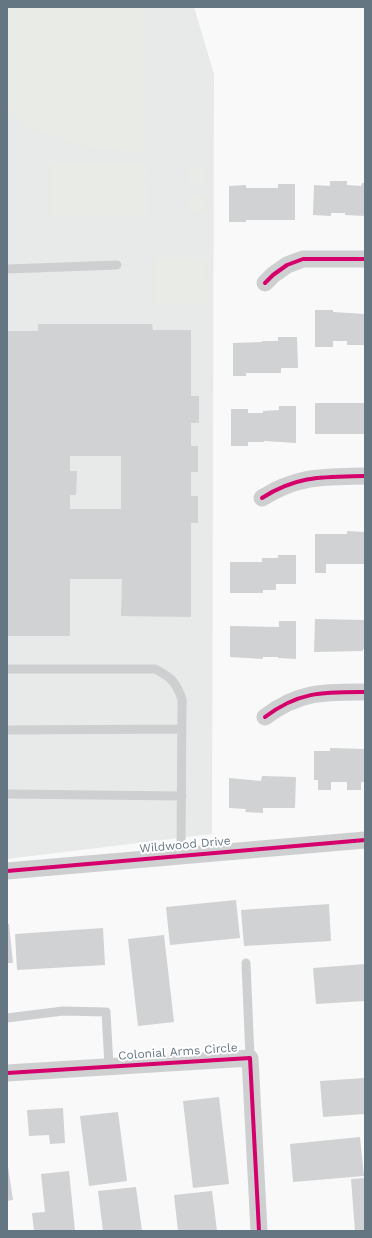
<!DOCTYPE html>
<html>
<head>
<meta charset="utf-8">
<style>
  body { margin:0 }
  #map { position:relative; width:372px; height:1238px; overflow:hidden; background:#f9f9f9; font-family:"Work Sans",sans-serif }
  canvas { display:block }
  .frame { position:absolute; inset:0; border:8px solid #657683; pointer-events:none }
</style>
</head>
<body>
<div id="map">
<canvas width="372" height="1238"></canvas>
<div class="frame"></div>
</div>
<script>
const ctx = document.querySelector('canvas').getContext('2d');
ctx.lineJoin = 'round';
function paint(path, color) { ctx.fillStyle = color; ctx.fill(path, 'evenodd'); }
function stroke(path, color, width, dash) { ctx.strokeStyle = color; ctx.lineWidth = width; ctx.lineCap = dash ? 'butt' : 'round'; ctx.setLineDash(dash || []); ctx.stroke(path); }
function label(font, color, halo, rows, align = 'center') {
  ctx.font = font + ' "Work Sans",sans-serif'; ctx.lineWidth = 4; ctx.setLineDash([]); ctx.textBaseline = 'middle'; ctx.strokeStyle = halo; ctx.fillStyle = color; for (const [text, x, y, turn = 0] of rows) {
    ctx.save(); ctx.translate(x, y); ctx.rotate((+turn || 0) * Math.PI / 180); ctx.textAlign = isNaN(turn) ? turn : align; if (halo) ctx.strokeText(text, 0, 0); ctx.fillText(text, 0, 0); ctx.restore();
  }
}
const built = new Path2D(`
  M7 7H194L214 74 212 834 7 859Z`);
const green = new Path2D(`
  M7 7H145L143 153 81 146 33 129 7 106Z
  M50 163H146L147 216H50Z
  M205 166V183H189V167Z
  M205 194V211H189V195Z
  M156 258H206L207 303 156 304Z`);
const building = new Path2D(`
  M330 181H347V185L361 186 362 183H365V216L345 215V213H331V216L313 215 314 185 330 186Z
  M278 184H295V220H246V222H229V186L246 185V188H278Z
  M315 310H333V312L365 314V345H347V341H333V347H315Z
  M38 324H152L153 330H191V396H199V423H191V446H198V472H191V496H198V523H191V617L121 616 122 579H70V636H7V331H38ZM70 456H121V509H70V495H76L77 471H70Z
  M278 337H297L298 368H281V373H246V376H233V343L262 342V341H278Z
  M315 403H365V434H315Z
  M279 406H296V443L264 441V442H248V446H231V409H248V413H263V411L279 410Z
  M347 531 365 532V564H326V573H315V534H347Z
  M278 555H296V584H276V590H263V593H230V562H262V558H278Z
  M315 619 365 620V649H363V651L314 652Z
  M279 621H296V659L278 658V657H263V659L230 657V626L279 627Z
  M330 748 365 749V782H361V790H347V782H331V790H318V780H314V751H330Z
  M262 776 296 777 295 808H263V813L245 812 246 809 229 808V778L261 781Z
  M236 900 240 938 170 945 166 907Z
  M329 904 331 941 244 946 241 910Z
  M7 924H9L13 963H7Z
  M103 928 105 965 17 970 15 934Z
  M164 935 174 1022 138 1026 128 939Z
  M365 964V1001L316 1004 313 968Z
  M365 1078V1114L323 1117 320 1081Z
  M219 1097 229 1184 193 1188 183 1101Z
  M63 1108 65 1143 50 1144 49 1135 29 1136 27 1110Z
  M118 1112 127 1181 89 1186 80 1116Z
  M360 1137 364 1176 293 1182 290 1144Z
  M7 1160 13 1200 7 1201Z
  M69 1171 75 1231H34L32 1213 45 1212 41 1174Z
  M365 1178V1231H355L351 1179Z
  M136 1187 142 1231H103L98 1191Z
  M212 1191 217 1231H178L174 1195Z`);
const service = new Path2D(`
  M7 269 117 265
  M7 669H155C171 677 176 682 182 699L181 855
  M7 730 182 729
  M7 794 182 796
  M246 963 250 1058
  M7 1018 63 1011 106 1012 109 1066`);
const minor = new Path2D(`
  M265 283 273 275 287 265 303 259H365
  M262 498C298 475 324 477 365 476
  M265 717C299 691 324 692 365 692
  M7 871 365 840
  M7 1073 250 1058 259 1231`);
const cycleway = new Path2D(`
  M265 283 273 275 287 265 303 259H365
  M262 498C298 475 324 477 365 476
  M265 717C299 691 324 692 365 692
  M7 871 365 840
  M7 1073 250 1058 259 1231`);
const streetNames = [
  ["Wildwood Drive",185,845,-5],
  ["Colonial Arms Circle",178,1052,-4]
];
paint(built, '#e8e9e9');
paint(green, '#e8ebe6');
paint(building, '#d0d2d3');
stroke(service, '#cecfd0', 9);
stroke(minor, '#cecfd0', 17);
stroke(cycleway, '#d6006c', 4);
label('12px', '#657683', '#fff', streetNames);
</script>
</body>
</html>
